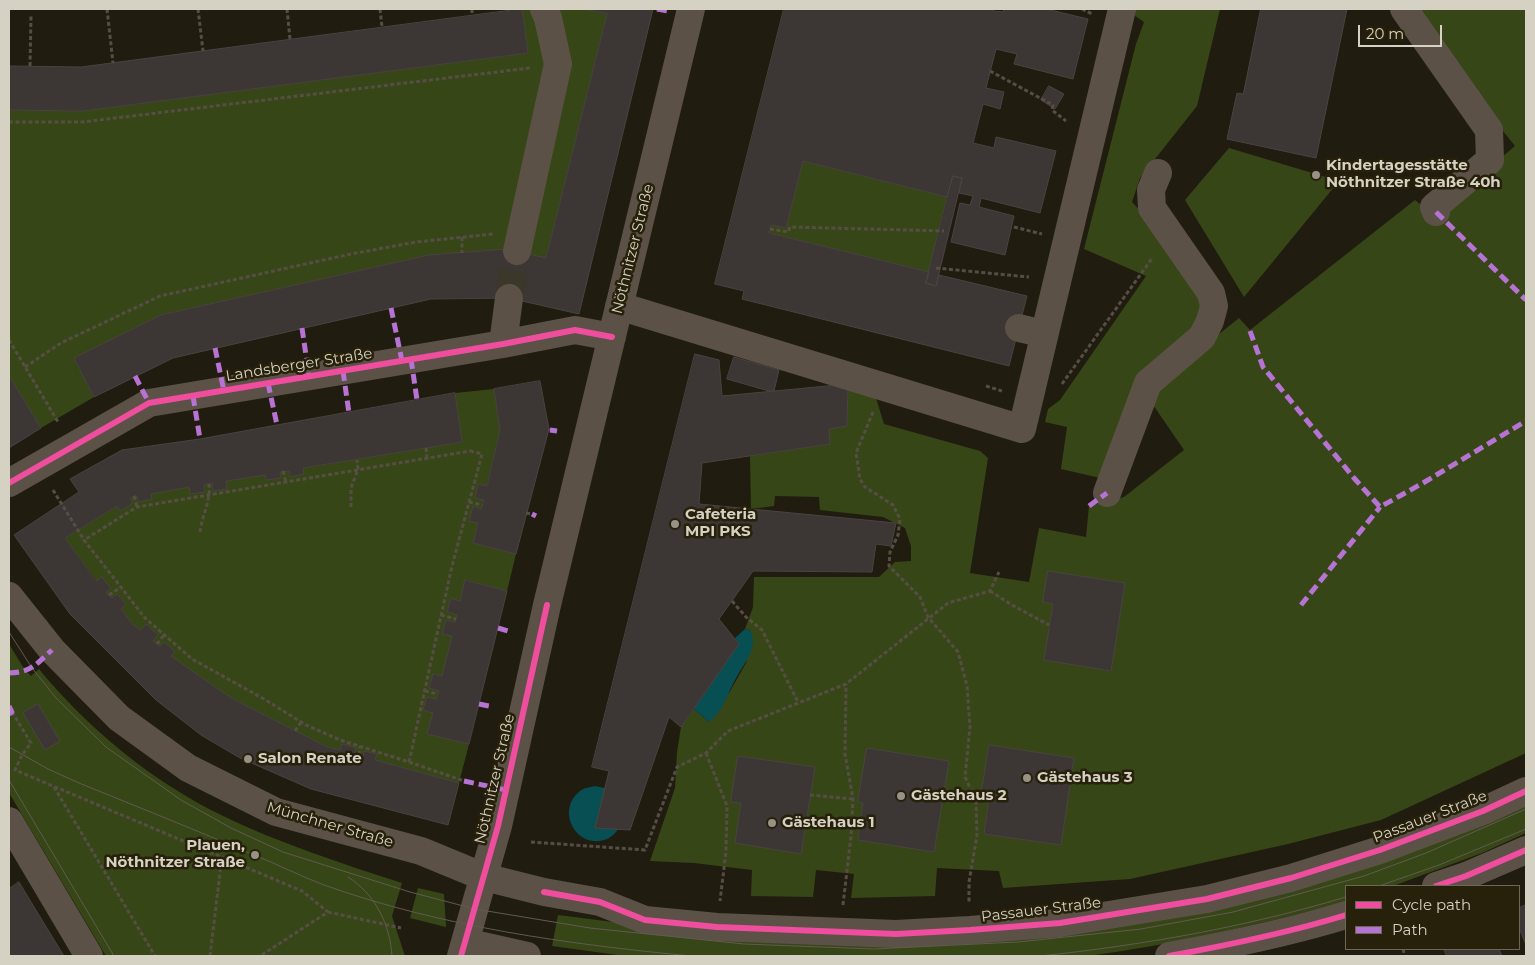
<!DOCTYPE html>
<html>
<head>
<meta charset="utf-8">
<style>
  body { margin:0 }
  #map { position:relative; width:1535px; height:965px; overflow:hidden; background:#211c10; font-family:Montserrat,sans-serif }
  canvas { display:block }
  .frame { position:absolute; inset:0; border:10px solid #d5d2c4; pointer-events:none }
  .legend { position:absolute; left:1345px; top:885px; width:175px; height:65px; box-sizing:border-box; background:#27200a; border:1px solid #6d6754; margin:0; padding:6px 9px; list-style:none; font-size:15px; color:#d5d2c4 }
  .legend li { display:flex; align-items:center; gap:10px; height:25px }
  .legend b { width:25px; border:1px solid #6d6754 }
  .scale { position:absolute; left:1358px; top:25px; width:84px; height:22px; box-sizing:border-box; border:2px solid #d5d2c4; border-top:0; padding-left:6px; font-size:15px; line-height:18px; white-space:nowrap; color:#d5d2c4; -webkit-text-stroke:4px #27200a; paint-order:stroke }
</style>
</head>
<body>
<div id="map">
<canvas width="1535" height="965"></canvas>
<div class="frame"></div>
<ul class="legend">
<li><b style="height:6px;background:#ef4d9e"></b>Cycle path</li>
<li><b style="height:6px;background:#b673d3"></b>Path</li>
</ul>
<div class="scale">20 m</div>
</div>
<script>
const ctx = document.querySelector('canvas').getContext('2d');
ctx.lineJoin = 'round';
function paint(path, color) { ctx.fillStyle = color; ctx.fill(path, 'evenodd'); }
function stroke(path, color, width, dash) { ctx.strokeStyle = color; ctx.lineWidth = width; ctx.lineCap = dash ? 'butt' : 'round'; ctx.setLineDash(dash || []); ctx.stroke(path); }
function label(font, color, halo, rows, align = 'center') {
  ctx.font = font + ' Montserrat,sans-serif'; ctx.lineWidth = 5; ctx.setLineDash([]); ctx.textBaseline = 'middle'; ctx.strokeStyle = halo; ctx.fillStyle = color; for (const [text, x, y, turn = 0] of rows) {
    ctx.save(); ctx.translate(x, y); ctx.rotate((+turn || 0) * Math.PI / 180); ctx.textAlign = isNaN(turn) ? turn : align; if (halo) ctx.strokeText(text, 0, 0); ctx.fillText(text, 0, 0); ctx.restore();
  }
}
const green = new Path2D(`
  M522 9H583L607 14 546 258 429 255 161 315 74 358 94 397 41 428 9 376V110L83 111 528 53Z
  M1132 9H1220L1197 106 1140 178 1132 202 1160 232 1206 308 1100 478 1061 469 1067 427 1045 422 1048 409 1060 400 1146 276 1084 249 1136 44 1144 22 1131 13Z
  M1405 9H1526V753L1381 820 1288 844 1130 879 1003 888 999 871 937 868 935 896 851 898 854 874 816 870 813 897 751 896 752 870 694 863 650 861 675 788 677 752 681 727 694 709 709 722 729 693 746 663 751 631 745 629 753 607 754 577H879L895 562 911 561V546L905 528 883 517 820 510 819 497 775 496 774 506 751 509 750 456 830 444 829 429 847 425 848 390 876 398 884 424 980 451 988 458 970 573 1029 582 1039 528 1086 537 1089 506 1124 497 1184 450 1151 402 1158 383 1239 318 1250 330 1415 200 1433 215 1515 146Z
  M1229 148 1339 181 1244 297 1185 200Z
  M803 161 947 197 929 272 769 233 771 225 786 228Z
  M494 389 500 430 473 543 516 554 507 591 466 580 428 734 469 744 459 783 327 747 231 698 181 665 133 625 93 576 65 538 134 496 462 442 455 393Z
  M9 644 23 667 31 676 39 669C88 729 152 781 221 815 279 843 340 863 402 883L392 916 405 956H106L9 793Z
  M1526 797V833L1482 853 1393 886H1346V901L1339 904C1255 925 1173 945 1087 956H625L552 946 558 915 660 928 1080 925Z
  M418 888 444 894 446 927 410 918Z`);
const water = new Path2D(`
  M745 629 751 631C752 635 753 639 753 643 751 658 740 669 734 682 726 697 723 711 709 722L694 709 739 644 735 638Z
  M595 786 609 789 620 827C617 831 613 836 609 838 578 853 554 811 580 791 584 788 591 787 595 786Z`);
const building = new Path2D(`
  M522 9 528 53 83 111 9 110V66L81 67Z
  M583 9H653L579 314 509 298 431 299 173 358 94 397 74 358 161 315 429 255 507 249 546 258 607 14Z
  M784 9H994L993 11 1003 12 1004 9H1046L1088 19 1073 79 1014 64 1017 54 996 49 986 88 1004 92 1000 109 983 104 973 143 994 148 996 137 1056 151 1040 213 981 198 979 207 1014 216 1005 255 951 242 960 203 970 205 973 196 959 193 962 178 953 176 947 197 803 161 786 228 771 225 769 233 929 272 926 283 936 286 939 275 1027 296 1009 366 742 299 744 291 715 284Z
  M1261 9H1347L1316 158 1227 139 1237 93 1243 94Z
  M1049 86 1064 94 1055 109 1041 100Z
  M953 176 962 178 936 286 926 283Z
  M695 354 719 360 722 396 848 384 847 426 829 429 830 444 702 463 699 504 896 523 891 546 876 544 872 572 753 571 719 619 739 644 681 727 669 717 630 830 595 828 609 771 592 767Z
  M734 357 779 370 774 391H769L727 379Z
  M9 376 41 428 9 448Z
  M540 381 549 429 516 554 473 543 478 523 469 521 473 506 481 509 484 500 475 498 478 484 487 486 500 430 494 389Z
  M455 393 462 442 303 468 304 474 290 477 289 471 280 472 281 478 266 480 265 475 226 481 227 489 213 491 212 483 204 485 205 492 190 494 189 487 151 494 152 499 138 502 137 496H134L130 498 133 503 120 511 117 506 65 538 96 581 102 577 111 588 106 592 112 598 117 594 126 604 121 609 133 625 141 630 146 624 158 635 153 641 160 646 164 642 175 651 171 656 231 698 327 747 340 750 342 744 356 748 354 754 363 757 364 751 377 754 375 760 459 783 448 825 311 789 240 758 201 735 156 700 70 614 14 535 79 492 70 479 122 450 200 439Z
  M1048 571 1125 583 1111 671 1044 660 1053 604 1043 602Z
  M465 580 507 591 469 744 427 734 433 713 423 710 427 697 436 699 439 691 429 688 433 674 442 676 452 636 442 634 446 620 455 622 457 615 447 612 451 598 460 601Z
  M38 704 60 741 45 750 23 713Z
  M989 745 1074 758 1061 845 984 834 989 799 981 798Z
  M867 748 949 761 934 852 858 840 863 803 858 802Z
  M738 756 815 767 801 854 735 843 741 803 731 802Z
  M19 882 34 907 64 956H9V889Z
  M1526 905V945L1519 928V908Z
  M1444 949H1499L1502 956H1447Z`);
const minorTunnel = new Path2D(`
  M509 298 517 251`);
const path = new Path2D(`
  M107 9 113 63
  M198 9 203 51
  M287 9 290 39
  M380 9 382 27
  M472 9V15
  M1082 9 1092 14
  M30 66 31 15
  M990 71 1053 105 1052 110 1066 121
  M9 122H82L530 68
  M1014 227 1042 234
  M770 229 788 232 790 227 944 231
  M462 237V253
  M936 268 1029 277
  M9 340 58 422
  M25 367 61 343 160 296 351 254 416 242 493 234
  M1062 384 1153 257
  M986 386 1002 391
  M873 412 856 453 860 479 865 487 893 505 900 519 898 535 890 552 889 566 920 597 928 617 958 652 967 686 970 727 965 777 976 801 977 835 969 882V904
  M549 429 550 430
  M426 448 427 458
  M470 451 482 454 452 566 409 762 340 740 306 725 264 699 192 659 145 618 84 540 137 507Z
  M283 471 286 482
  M53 490 84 540
  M134 496 137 507
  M469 502 482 505
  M351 507V488L358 469 357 460
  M526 513 532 514
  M200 532C202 515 211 501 209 484
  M990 591 1012 605 1049 625
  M109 595 121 587
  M732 601 746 617 762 630 798 702
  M441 615 456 619
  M157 644 164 635
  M425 691 438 694
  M12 712 31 743 22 755 15 770 302 891 328 912 260 956
  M295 731 301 722
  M706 753 727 806 726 852 720 901
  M359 755 360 746
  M409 762 464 781
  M54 787 155 956
  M944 790 976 800
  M810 795 853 799
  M531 842 645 850 677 767 706 753 728 731 846 684 948 603 990 591 999 572
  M843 905 851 836 853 799 845 754 846 684
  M328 912 401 928
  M1403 949 1405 956
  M210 956 222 856`);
const minor = new Path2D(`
  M1404 9 1489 130 1490 160 1434 207 1436 212
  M517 251 558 64 548 18 544 9
  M619 306 1022 429 1122 9
  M1019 328 1044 334
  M503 344 509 298
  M9 483 149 403 503 344 575 330 612 337
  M1107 493 1148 383 1202 337 1210 321 1214 306 1211 293 1152 208 1151 190 1158 173
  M9 596 52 650 119 718 188 768 276 812 421 851 484 877 544 892 600 902 645 920 717 927 896 934 970 930 1060 923 1207 899 1291 878 1380 850 1483 811 1526 791
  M9 821 89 956
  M1436 886 1466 876 1526 850
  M465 942 527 956
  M461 956 498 826 547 605 691 9
  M1169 956C1229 945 1288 933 1346 915`);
const tram = new Path2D(`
  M9 632 32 668 56 698 106 747 181 800 231 828 283 852 410 892 475 909 590 928 744 944 874 949 1018 942 1141 929 1233 912 1364 876 1426 853 1526 809
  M9 747 48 769 79 783C138 807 196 830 254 855 277 864 300 876 324 885 442 927 567 944 691 956
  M9 780 114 956
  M348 877C375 894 390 924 392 956
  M1379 886 1439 865 1526 829
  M1040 956C1144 945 1246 927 1346 897`);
const quiet = new Path2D(`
  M657 9 668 11
  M1436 212 1526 300
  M391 308 402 361
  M302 328 309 376
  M1250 331 1263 367 1354 478 1380 507 1423 483 1526 421
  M215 348 224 391
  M411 359 417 400
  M343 371 349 413
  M135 376 149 403
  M268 383 277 425
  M193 396 200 439
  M550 430 557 431
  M1089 506 1107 493
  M532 514 536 516
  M1301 605 1380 507
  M498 628 508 631
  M9 673C32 672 35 665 52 650
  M479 704 489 706
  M9 706 12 712 9 714
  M464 781 506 790`);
const cycleway = new Path2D(`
  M9 483 149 403 503 344 575 330 612 337
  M1436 886 1466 876 1526 850
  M544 892 600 902 645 920 717 927 896 934 970 930 1060 923 1207 899 1291 878 1380 850 1483 811 1526 791
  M461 956 498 826 547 605
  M1169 956C1229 945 1288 933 1346 915`);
const markers = [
  [1316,175,5,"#969285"],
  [675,524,5,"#969285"],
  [248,759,5,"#969285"],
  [1027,778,5,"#969285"],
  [901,796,5,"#969285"],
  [772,823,5,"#969285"],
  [255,855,5,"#969285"]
];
const poiNames = [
  ["Kindertagesstätte",1326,166],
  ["Nöthnitzer Straße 40h",1326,183],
  ["Cafeteria",685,515],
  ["MPI PKS",685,532],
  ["Salon Renate",258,759],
  ["Gästehaus 3",1037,778],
  ["Gästehaus 2",911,796],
  ["Gästehaus 1",782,823],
  ["Plauen,",245,846,"right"],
  ["Nöthnitzer Straße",245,863,"right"]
];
const streetNames = [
  ["Nöthnitzer Straße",633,249,-76],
  ["Landsberger Straße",299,365,-9],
  ["Nöthnitzer Straße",495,779,-77],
  ["Passauer Straße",1430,817,-21],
  ["Münchner Straße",330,825,16],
  ["Passauer Straße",1041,910,-7]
];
paint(green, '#374617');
paint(water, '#084f53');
paint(building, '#3c3634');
stroke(building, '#4a4341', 1);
stroke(minorTunnel, '#3c372b', 28, [28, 14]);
stroke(path, '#564e45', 3, [4, 2.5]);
stroke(minor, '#5c5146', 28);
stroke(tram, '#625a51', 1);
stroke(quiet, '#b673d3', 5, [10, 5]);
stroke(cycleway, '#ef4d9e', 6);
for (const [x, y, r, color] of markers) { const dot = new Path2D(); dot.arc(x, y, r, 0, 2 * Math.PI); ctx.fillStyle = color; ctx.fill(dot); stroke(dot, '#27200a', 2); }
label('bold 15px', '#d5d2c4', '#27200a', poiNames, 'left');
label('15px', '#d5d2c4', '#27200a', streetNames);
</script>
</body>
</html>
